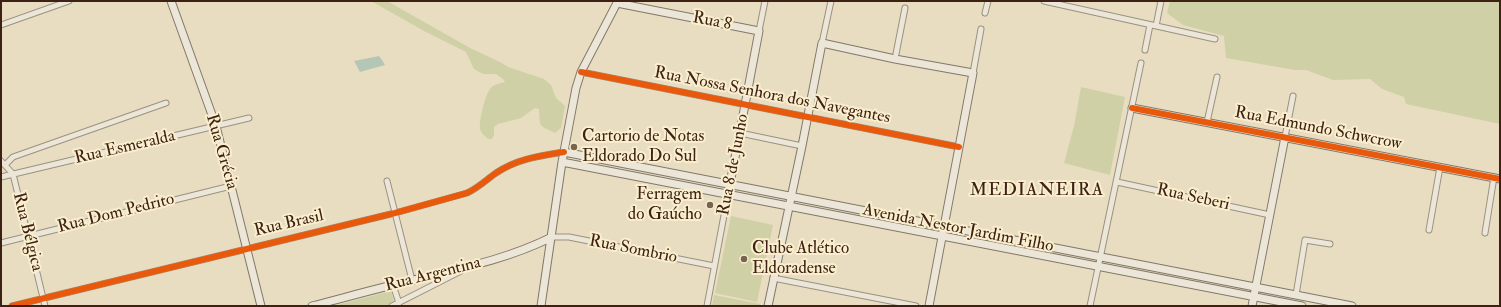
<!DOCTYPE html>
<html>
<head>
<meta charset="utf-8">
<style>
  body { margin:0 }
  #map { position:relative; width:1501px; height:307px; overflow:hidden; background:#e8ddc1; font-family:"IM FELL Double Pica",serif }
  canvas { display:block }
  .frame { position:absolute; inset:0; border:2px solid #3c2114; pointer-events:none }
</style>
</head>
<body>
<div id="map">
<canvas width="1501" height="307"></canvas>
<div class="frame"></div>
</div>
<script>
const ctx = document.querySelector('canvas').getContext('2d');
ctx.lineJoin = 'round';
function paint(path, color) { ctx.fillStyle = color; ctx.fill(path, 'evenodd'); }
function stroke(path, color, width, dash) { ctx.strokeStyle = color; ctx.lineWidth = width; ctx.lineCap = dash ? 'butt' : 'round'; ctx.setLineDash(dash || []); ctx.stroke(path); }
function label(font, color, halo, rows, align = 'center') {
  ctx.font = font + ' "IM FELL Double Pica",serif'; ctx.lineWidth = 4; ctx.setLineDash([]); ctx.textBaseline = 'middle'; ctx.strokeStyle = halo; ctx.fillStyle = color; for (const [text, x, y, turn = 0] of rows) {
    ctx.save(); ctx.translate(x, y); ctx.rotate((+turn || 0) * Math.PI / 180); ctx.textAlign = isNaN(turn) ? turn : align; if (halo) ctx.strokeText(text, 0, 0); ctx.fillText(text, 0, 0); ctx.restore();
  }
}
const green = new Path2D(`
  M371 1H387L470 48 500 62 508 67 544 79 551 85 556 98 565 106 561 128 555 133C539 124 540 130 539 109L535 108 521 118 498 124 494 127V135L492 139H488C485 136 481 133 480 129 479 121 485 91 493 86 496 84 501 83 505 82L503 79 496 74H483L474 69 466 52 426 32Z
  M1170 1H1500V124L1406 104 1404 97 1382 89 1370 79 1333 80 1306 70H1295L1226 58 1224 36 1183 25 1167 13Z
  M1081 87 1125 97 1110 175 1064 163 1074 126Z
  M731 216 773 225 757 302 715 293Z
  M391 291 394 302 386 306H333Z
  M714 295 760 304 759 306H712Z`);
const water = new Path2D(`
  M379 56 382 60 385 65 360 72 354 61Z`);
const street = new Path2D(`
  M1044 1 1215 39
  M985 13 988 1
  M1 25 69 1
  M1156 26 1161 1
  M759 31 765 1
  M822 43 831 1
  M1145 50 1150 25
  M895 59 905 8
  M581 72 959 147
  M973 73 981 29
  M1207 122 1217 77
  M740 133 802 146
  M1285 137 1293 96
  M1 161 13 174 45 306
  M5 165 13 157 166 103
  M1 177 249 118
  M387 181 412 280
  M1117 182 1270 215
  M1429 230 1440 167
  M1485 233 1494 177
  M552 237H569L714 266
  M1 243 231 186
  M773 278 916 306
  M393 285 399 303
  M1296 295 1305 240 1330 244
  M12 306 395 213 467 193C478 188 486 180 496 173 517 159 539 156 564 152
  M392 306 461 271
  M707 306 728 194
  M1090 306 1141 63`);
const secondary = new Path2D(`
  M171 1 216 126 261 306
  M617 3 759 31 729 189
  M1132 108 1500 179
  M564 152 1352 306
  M562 162 1302 306
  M312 306C347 297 382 287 418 279 464 268 510 258 552 237
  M541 306 562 162 576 88 581 72 618 1
  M768 306 802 146 822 43 895 59 973 73 929 306
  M1252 306 1285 137`);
const cycleway = new Path2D(`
  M581 72 959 147
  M1132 108 1500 179
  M12 306 395 213 467 193C478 188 486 180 496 173 517 159 539 156 564 152`);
const markers = [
  [574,147,4,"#786351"],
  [710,205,4,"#786351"],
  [744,259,4,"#786351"]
];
const streetNames = [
  ["Rua 8",712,22,11],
  ["Rua Nossa Senhora dos Navegantes",772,96,11],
  ["Rua Edmundo Schwcrow",1318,129,11],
  ["Rua Esmeralda",125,148,-13],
  ["Rua Grécia",221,152,74],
  ["Rua 8 de Junho",734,165,-79],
  ["Rua Seberi",1193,198,12],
  ["Rua Dom Pedrito",116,214,-14],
  ["Rua Brasil",289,224,-13],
  ["Avenida Nestor Jardim Filho",958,229,11],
  ["Rua Bélgica",27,232,76],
  ["Rua Sombrio",633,250,11],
  ["Rua Argentina",433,275,-14]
];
const poiNames = [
  ["Cartorio de Notas",582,137],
  ["Eldorado Do Sul",582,157],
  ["Ferragem",702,195,"right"],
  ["do Gaúcho",702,215,"right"],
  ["Clube Atlético",752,249],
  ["Eldoradense",752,269]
];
const neighbourhoodNames = [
  ["MEDIANEIRA",1037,191]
];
paint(green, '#cfd0a5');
paint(water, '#b4c7b7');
stroke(street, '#9b9180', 7);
stroke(secondary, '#827869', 9);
stroke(street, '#ebe6d8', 5);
stroke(secondary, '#ebe6d8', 7);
stroke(cycleway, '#e8590c', 6);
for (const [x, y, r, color] of markers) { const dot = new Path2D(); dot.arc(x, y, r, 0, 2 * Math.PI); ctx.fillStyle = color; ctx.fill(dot); stroke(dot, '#faeecd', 1.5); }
label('17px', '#3c2114', '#faeecd', streetNames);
label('17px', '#3c2114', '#faeecd', poiNames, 'left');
ctx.letterSpacing = '1px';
label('18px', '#3c2114', '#faeecd', neighbourhoodNames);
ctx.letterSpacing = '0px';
</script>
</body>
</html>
